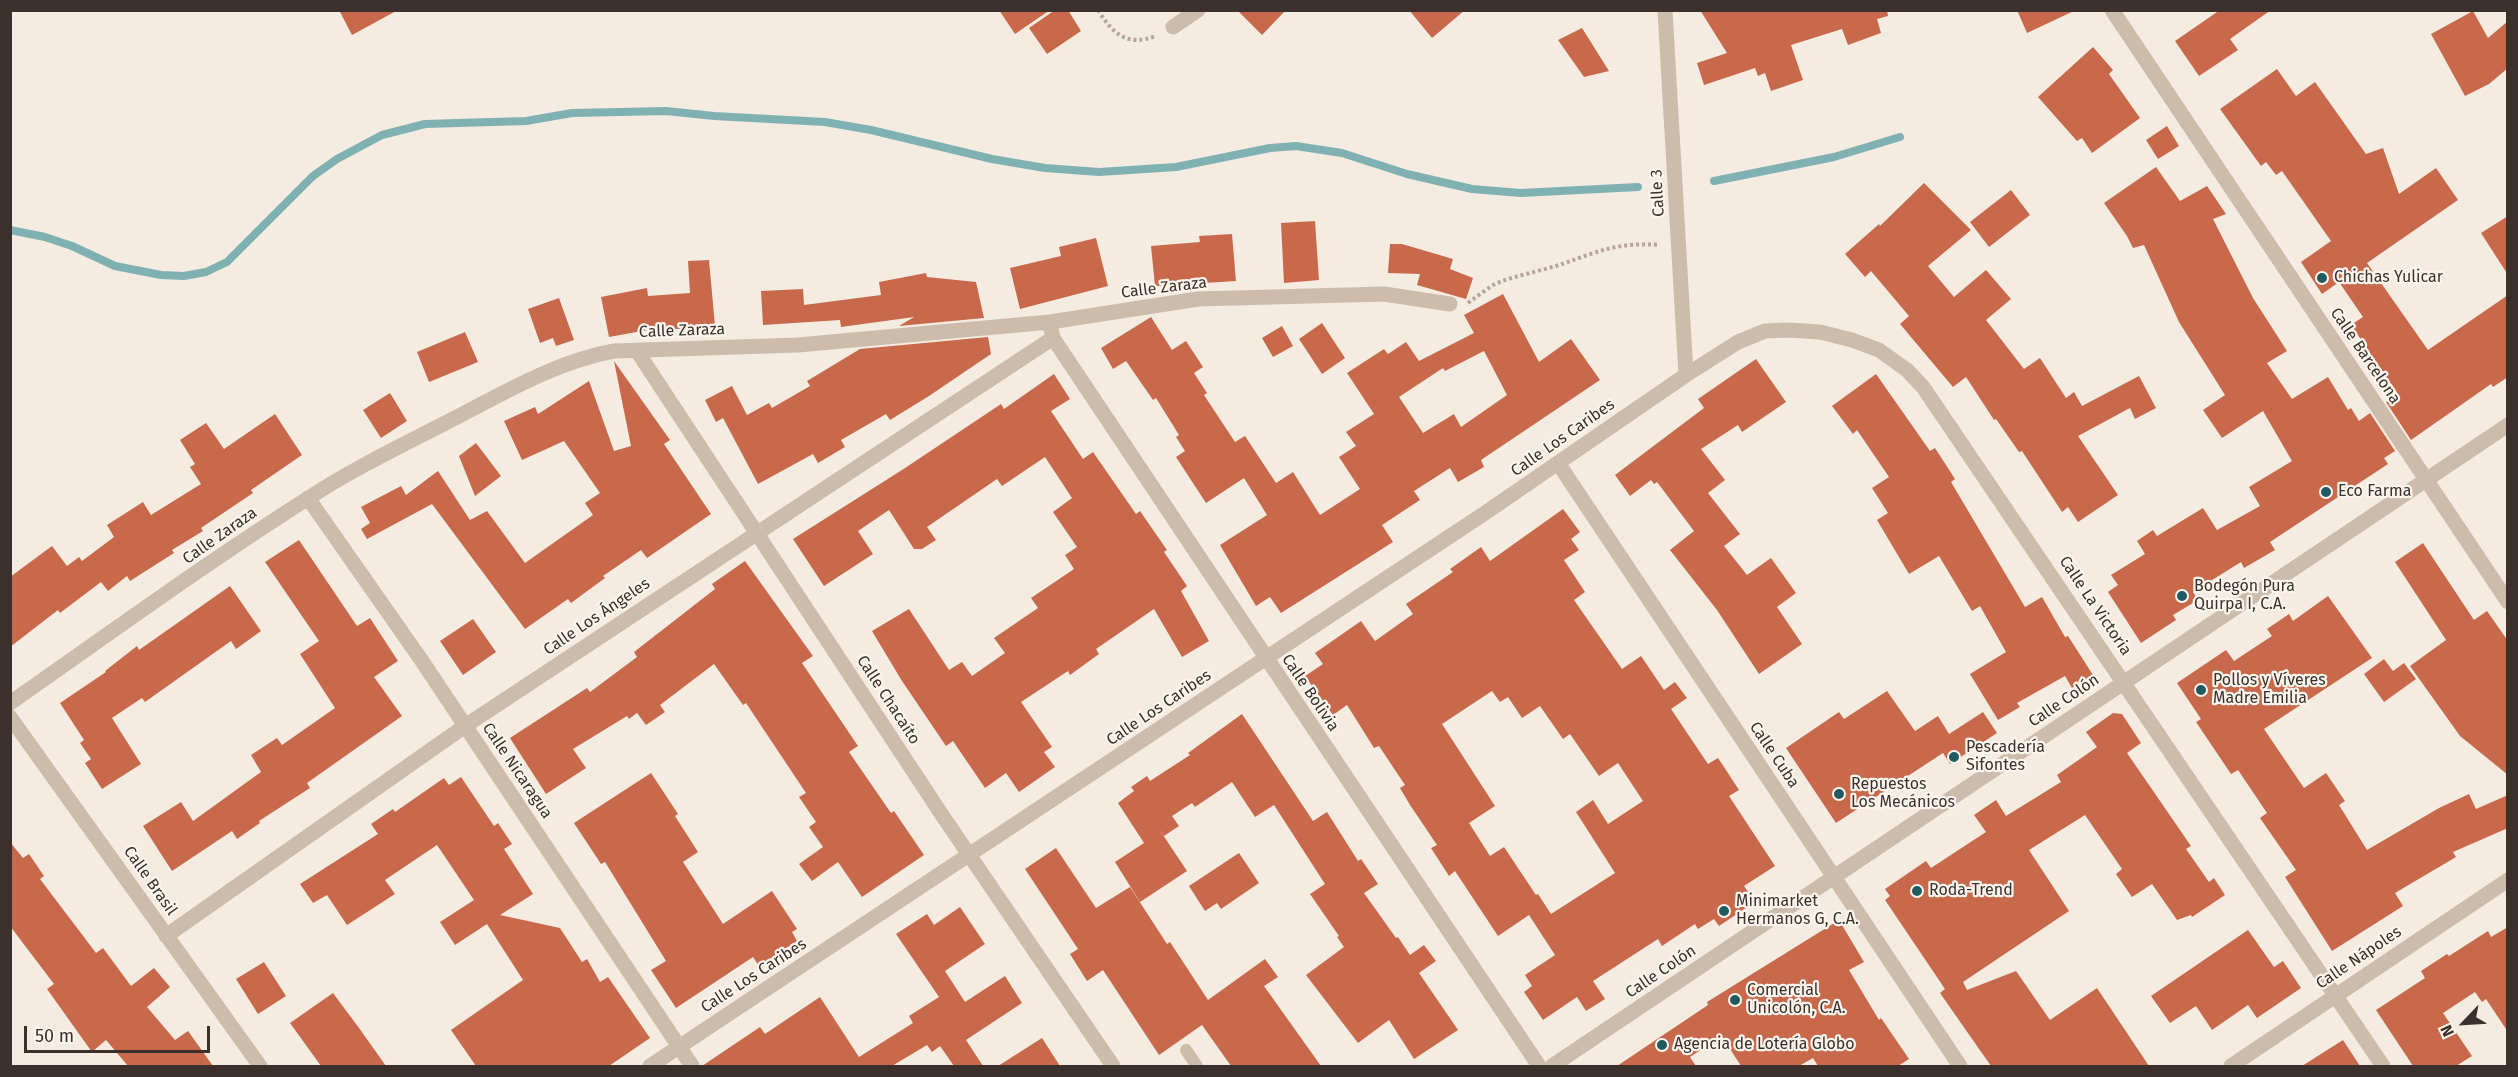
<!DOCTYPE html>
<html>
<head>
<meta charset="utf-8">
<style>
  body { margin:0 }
  #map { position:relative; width:2518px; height:1077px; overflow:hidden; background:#f4ebe1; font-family:"Fira Sans",sans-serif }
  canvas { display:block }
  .frame { position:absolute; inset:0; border:12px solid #3b302b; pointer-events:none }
  .north { position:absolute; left:2434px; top:993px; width:60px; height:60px; -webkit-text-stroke:4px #fbf5ee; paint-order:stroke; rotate:245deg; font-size:16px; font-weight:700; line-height:24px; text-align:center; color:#3b302b }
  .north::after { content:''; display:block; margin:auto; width:21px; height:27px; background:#3b302b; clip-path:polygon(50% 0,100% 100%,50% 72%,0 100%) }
  .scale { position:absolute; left:24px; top:1026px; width:186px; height:27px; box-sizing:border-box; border:3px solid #3b302b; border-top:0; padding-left:8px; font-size:18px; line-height:21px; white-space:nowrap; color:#3b302b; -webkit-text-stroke:4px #fbf5ee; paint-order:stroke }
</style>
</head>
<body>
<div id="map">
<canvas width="2518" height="1077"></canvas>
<div class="frame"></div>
<div class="north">N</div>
<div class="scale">50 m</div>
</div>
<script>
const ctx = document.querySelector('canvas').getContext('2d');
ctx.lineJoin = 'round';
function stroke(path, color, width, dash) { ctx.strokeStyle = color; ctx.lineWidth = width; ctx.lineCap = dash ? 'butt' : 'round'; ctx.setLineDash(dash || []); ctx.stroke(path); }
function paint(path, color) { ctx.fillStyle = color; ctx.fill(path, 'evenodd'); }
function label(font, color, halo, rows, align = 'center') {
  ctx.font = font + ' "Fira Sans",sans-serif'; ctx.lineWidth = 4.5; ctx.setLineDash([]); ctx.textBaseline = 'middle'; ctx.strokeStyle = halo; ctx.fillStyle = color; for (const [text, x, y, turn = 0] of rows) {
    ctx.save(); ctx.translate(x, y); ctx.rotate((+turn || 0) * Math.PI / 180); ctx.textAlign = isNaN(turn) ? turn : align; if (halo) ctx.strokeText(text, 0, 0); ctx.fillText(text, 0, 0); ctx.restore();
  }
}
const stream = new Path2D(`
  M1714 181 1834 157 1900 137
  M10 230 45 237 72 246 115 266 161 275 184 276 206 272 227 262 313 176 337 159 382 135 425 124 526 121 572 113 666 111 714 116 825 122 871 130 992 159 1045 168 1099 172 1176 167 1270 148 1296 146 1342 153 1407 174 1472 189 1521 193 1638 187`);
const building = new Path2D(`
  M339 10H398L352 35Z
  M999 10H1050L1015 34Z
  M1055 10H1068L1081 31 1047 54 1029 28Z
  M1237 10H1286L1262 35Z
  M1409 10H1465L1432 38Z
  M1700 10H1887L1888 16 1877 19 1881 33 1848 45 1842 29 1791 45 1803 80 1771 91 1765 73 1758 76 1755 68 1704 85 1697 63 1727 53Z
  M2017 10H2076L2027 33Z
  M2220 10H2271L2230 39 2238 50 2199 76 2175 41Z
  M2473 11 2488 38 2508 21V68L2489 84 2465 96 2431 34Z
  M1582 28 1609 71 1584 77 1558 40Z
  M2093 47 2113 70 2109 74 2140 118 2092 153 2082 138 2077 141 2038 97Z
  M2277 69 2296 96 2315 82 2366 154 2383 148 2399 194 2436 168 2458 200 2367 263 2428 350 2508 295V377L2493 387 2491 384 2411 440 2386 402 2398 394 2351 325 2363 317 2339 282 2322 294 2301 262 2331 241 2282 171 2276 175 2266 162 2261 166 2220 109Z
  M2167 126 2179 146 2158 159 2146 140Z
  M2156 167 2180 201 2207 186 2226 214 2213 219 2253 298 2287 351 2267 363 2292 399 2328 377 2348 410 2351 408 2359 421 2370 413 2395 451 2384 458 2388 464 2270 542 2275 550 2244 568 2241 562 2193 592 2198 600 2173 615 2176 620 2141 643 2108 592 2118 585 2111 575 2145 554 2137 541 2153 530 2157 536 2203 508 2217 530 2260 506 2249 487 2292 461 2263 411 2222 438 2203 410 2225 395 2179 322 2144 245 2133 248 2127 236 2104 203Z
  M1924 183 1971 230 1928 266 1954 297 1986 270 2011 299 1986 320 2024 369 2040 358 2066 398 2074 392 2082 406 2139 376 2156 408 2135 419 2130 408 2078 436 2118 495 2078 522 2068 507 2062 512 2022 451 2019 452 1996 419 1994 420 1966 377 1953 387 1900 324 1909 316 1871 271 1865 277 1845 254 1879 224 1880 226Z
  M2011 190 2030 215 1989 247 1970 222Z
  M2508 216V275L2481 233Z
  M1315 221 1319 280 1284 283 1281 223Z
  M1232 234 1236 281 1155 286 1151 246 1200 242 1199 236Z
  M1096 238 1108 286 1020 309 1010 268 1061 256 1059 247Z
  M1390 244H1402L1453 259 1450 269 1473 278 1466 299 1417 285 1420 274 1388 273Z
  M709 260 715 326 664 330V327L609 337 601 297 647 288 648 296 690 293 688 261Z
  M926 273 927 277 976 282 984 318 899 326 914 317 841 327 840 320 763 325 761 291 803 289 804 305 881 295 879 282Z
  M1503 294 1539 362 1571 339 1600 380 1481 460 1484 467 1458 482 1450 468 1414 491 1420 500 1382 525 1393 542 1281 613 1270 597 1256 606 1220 545 1267 515 1244 478 1206 503 1176 457 1185 451 1176 437 1179 435 1156 398 1153 400 1126 361 1113 369 1101 348 1151 317 1172 350 1186 341 1203 367 1194 373 1207 393 1204 395 1235 442 1245 436 1276 483 1293 472 1320 515 1360 489 1339 457 1356 446 1346 432 1374 414 1347 373 1384 349 1388 354 1406 342 1419 361 1474 333 1464 315ZM1484 351 1507 395 1461 427 1454 414 1423 433 1399 397 1443 368 1445 371Z
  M559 298 574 340 556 346 553 338 540 343 528 309Z
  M1322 323 1345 358 1322 374 1299 339Z
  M1282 326 1293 346 1273 357 1262 338Z
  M465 332 478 362 429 382 417 352Z
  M988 337 991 354 929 396 890 420 886 414 841 440 845 447 818 463 813 454 758 484 723 418 716 422 705 400 732 386 747 415 769 403 772 408 810 386 807 381 860 349Z
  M1756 359 1786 402 1742 432 1738 425 1701 449 1725 480 1708 493 1740 534 1724 546 1747 575 1771 558 1796 593 1777 607 1802 644 1759 674 1717 610 1670 550 1694 531 1657 482 1654 484 1651 480 1630 496 1615 475 1704 408 1698 399Z
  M614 361 670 440 664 444 711 514 647 558 641 550 603 576 605 578 571 603 568 599 525 629 432 504 367 539 361 529 370 523 361 507 401 486 406 495 438 471 470 520 487 511 525 563 593 515 585 503 600 493 564 441 522 460 504 421 535 407 538 414 589 381 614 451 631 446Z
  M1054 374 1070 399 1051 411 1083 459 1093 452 1136 514 1140 511 1167 550 1164 552 1187 586 1181 591 1209 641 1182 657 1154 609 1096 649 1099 654 1070 675 1068 671 1021 702 1052 747 1044 752 1055 767 1019 792 1006 773 985 788 953 741 946 746 902 681 872 631 909 609 949 670 962 662 972 676 1005 653 994 638 1038 608 1031 598 1074 569 1065 555 1077 547 1053 512 1072 498 1045 457 1002 486 997 479 927 527 936 540 922 549H914L889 510 858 531 873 554 824 586 793 539 902 470 1001 404 1004 409Z
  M1876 374 1930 451 1935 448 1955 479 1951 482 2025 607 2042 597 2065 637 2068 636 2093 675 2072 688 2065 676 2017 703 2020 707 1998 720 1970 674 2006 652 1980 606 1972 611 1939 556 1909 574 1877 520 1888 513 1872 488 1889 477 1857 430 1853 434 1832 406Z
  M390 393 407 421 381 438 363 410Z
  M275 414 302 455 251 490 253 493 201 528 203 531 172 550 174 553 130 581 127 576 108 591 101 582 60 613 58 610 10 647V577L52 546 67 566 79 557 82 561 114 537 107 525 143 502 151 515 201 484 190 467 195 464 180 440 206 423 224 449Z
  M476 443 501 476 475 496 459 456Z
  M1563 509 1580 532 1571 539 1579 550 1564 560 1585 592 1574 600 1622 669 1641 656 1664 690 1675 682 1687 698 1671 709 1708 764 1718 758 1724 767 1739 790 1729 796 1775 866 1744 886 1755 902 1719 926 1714 919 1698 929 1695 924 1662 946 1658 939 1593 981 1605 999 1586 1011 1577 997 1543 1020 1524 992 1532 986 1525 975 1555 955 1529 915 1498 936 1455 871 1449 876 1431 848 1437 845 1410 805 1400 788 1405 785 1379 746 1374 748 1347 705 1333 715 1305 676 1323 664 1315 653 1361 621 1375 641 1413 614 1406 604 1453 572 1450 569 1481 547 1490 561ZM1492 691 1500 702 1508 697 1522 718 1540 706 1563 739 1570 734 1599 776 1618 763 1643 801 1608 824 1593 800 1576 812 1615 873 1551 914 1538 894 1536 895 1504 847 1490 856 1469 823 1495 806 1442 724Z
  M299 540 357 626 370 618 398 661 374 677 402 716 307 783 310 788 259 821 260 823 237 839 232 831 172 871 143 826 181 802 193 821 261 772 251 755 277 738 282 745 335 708 300 654 319 641 265 562Z
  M2423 543 2474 620 2487 611 2508 641V775L2460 736 2410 666 2446 640 2395 562Z
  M745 561 813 656 802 663 858 746 849 752 891 813 894 811 924 855 862 897 838 862 812 881 799 864 823 847 809 827 816 822 799 797 806 793 746 703 743 705 714 664 660 705 665 712 646 725 637 713 629 719 627 716 573 749 586 768 546 794 510 738 587 688 590 692 637 657 634 652 715 589 712 584Z
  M230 586 261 631 236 649 231 641 145 702 142 698 112 718 141 764 102 789 85 763 91 759 80 743 84 740 60 703 106 672 105 671 137 646 139 650Z
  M2328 596 2372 658 2264 729 2304 788 2326 773 2345 801 2339 805 2367 850 2439 808 2469 794 2476 809 2508 795V828L2453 852 2456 857 2395 893 2403 906 2332 951 2285 877 2296 870 2260 818 2267 813 2238 770 2231 774 2196 722 2201 719 2177 683 2226 650 2234 661 2272 636 2267 629 2289 614 2293 621Z
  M473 619 496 652 463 675 440 641Z
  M2384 659 2393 671 2404 663 2416 679 2384 702 2364 674Z
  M1887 691 1915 731 1938 716 1949 734 1983 712 1997 733 1950 764 1943 753 1836 823 1786 748 1839 712 1844 719Z
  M2113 713 2122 714 2141 743 2127 753 2191 846 2186 849 2209 882 2214 878 2225 895 2192 917 2191 915 2177 920 2152 884 2132 897 2116 874 2122 869 2085 815 2029 850 2069 911 1963 982 1967 990 2016 971 2050 1020 2097 988 2149 1066H1991L1940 993 1945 989 1885 900 1890 896 1885 889 1926 861 1931 868 1986 832 1974 815 1996 800 2006 816 2061 782 2057 775 2097 747 2086 732Z
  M1242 714 1313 821 1327 812 1358 861 1361 859 1378 884 1364 893 1396 938 1398 937 1410 955 1424 945 1436 961 1419 973 1458 1030 1414 1059 1389 1020 1358 1043 1306 975 1344 947 1337 937 1339 936 1310 894 1325 884 1274 805 1255 817 1232 782 1195 807 1192 803 1172 816 1179 826 1164 836 1157 826 1187 871 1140 902 1115 862 1144 843 1118 803 1134 791 1131 787 1147 776 1150 781 1190 755 1188 753Z
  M651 773 678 814 675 816 698 852 683 862 723 924 772 891 797 929 792 932 797 941 759 966 753 957 676 1008 651 970 666 961 605 862 601 864 574 823Z
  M461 777 494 826 498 823 512 844 504 849 533 894 500 915 560 928 582 962 587 959 600 982 608 977 650 1038 609 1066H476L451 1030 523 980 487 924 455 945 440 922 474 900 437 845 385 880 395 894 347 925 327 895 313 903 300 884 378 834 371 824 393 809 395 812 444 778 449 785Z
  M10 842 23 858 29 854 44 876 40 879 96 953 103 948 131 986 154 968 170 987 147 1007 175 1040 188 1031 213 1066H128L106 1040 92 1052 47 989 54 984 10 926Z
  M1056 848 1096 908 1130 887 1167 944 1170 942 1208 1000 1265 959 1278 977 1264 986 1321 1066H1231L1202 1025 1159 1055 1103 970 1087 981 1070 954 1078 949 1025 869Z
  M1239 853 1259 883 1221 909 1217 903 1205 911 1189 886Z
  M960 907 985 944 945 971 965 1002 1005 976 1022 1003 966 1040 983 1066H954L940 1046 932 1052 927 1045 892 1066H702L760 1027 765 1034 820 997 859 1057 913 1023 909 1016 939 997 896 934 927 914 934 925Z
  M1839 920 1864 962 1849 970 1879 1020 1881 1018 1909 1059 1898 1066H1818L1813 1058 1799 1066H1741L1722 1036 1690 1057 1696 1066H1617L1708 1005 1707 1002Z
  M2508 927V1032L2486 999 2482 1002 2475 992 2443 1013 2472 1056 2456 1066H2413L2376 1010 2425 978 2421 971 2447 954 2449 956 2488 931 2491 937Z
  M2248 930 2274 967 2283 961 2301 988 2257 1018 2248 1005 2212 1030 2196 1006 2170 1023 2151 996Z
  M264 962 286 996 258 1014 236 979Z
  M333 993 359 1028 386 1066H321L290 1023Z
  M1042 1038 1060 1066H998Z
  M2343 1040 2360 1066H2302Z`);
const path = new Path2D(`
  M1098 10C1113 34 1127 47 1156 36
  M1468 303 1493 285 1502 281C1523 274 1545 270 1565 263 1601 250 1621 242 1660 245`);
const service = new Path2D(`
  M1186 1050 1197 1066`);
const minor = new Path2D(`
  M1665 10 1686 375
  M2112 10 2508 602
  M1173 27 1198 10
  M1051 329 1053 338 1539 1066
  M637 351 942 815 1113 1066
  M1558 463 1960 1066
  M308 498 422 661 692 1066
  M10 703C109 634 206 563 307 499 354 468 405 444 455 418 505 392 558 361 614 351L798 345 1050 322 1198 299 1384 294 1450 304
  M10 717 260 1066
  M166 936 465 726 1053 338
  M650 1066 1485 513 1686 375 1738 342 1765 331 1788 330 1820 332 1852 340 1879 350 1907 370 1923 387 2383 1066
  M1552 1066 2508 425
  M2231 1066 2508 880`);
const markers = [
  [2322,278,6,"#1f5a5e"],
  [2326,492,6,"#1f5a5e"],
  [2182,596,6,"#1f5a5e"],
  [2201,690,6,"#1f5a5e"],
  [1954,757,6,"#1f5a5e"],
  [1839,794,6,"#1f5a5e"],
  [1917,891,6,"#1f5a5e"],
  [1724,911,6,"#1f5a5e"],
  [1735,1000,6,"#1f5a5e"],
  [1662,1045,6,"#1f5a5e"]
];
const streetNames = [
  ["Calle 3",1658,193,-93],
  ["Calle Zaraza",1164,288,-7],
  ["Calle Zaraza",682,331,-2],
  ["Calle Barcelona",2365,356,56],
  ["Calle Los Caribes",1563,438,-35],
  ["Calle Zaraza",220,536,-35],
  ["Calle La Victoria",2095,606,56],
  ["Calle Los Ángeles",597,617,-34],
  ["Calle Bolivia",1310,693,56],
  ["Calle Chacaíto",888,700,57],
  ["Calle Colón",2064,701,-34],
  ["Calle Los Caribes",1159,708,-34],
  ["Calle Cuba",1774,755,56],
  ["Calle Nicaragua",517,771,56],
  ["Calle Brasil",150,881,55],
  ["Calle Nápoles",2359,958,-34],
  ["Calle Colón",1661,972,-34],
  ["Calle Los Caribes",754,976,-33]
];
const poiNames = [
  ["Chichas Yulicar",2334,278],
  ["Eco Farma",2338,492],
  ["Bodegón Pura",2194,587],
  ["Quirpa I, C.A.",2194,605],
  ["Pollos y Víveres",2213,681],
  ["Madre Emilia",2213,699],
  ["Pescadería",1966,748],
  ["Sifontes",1966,766],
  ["Repuestos",1851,785],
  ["Los Mecánicos",1851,803],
  ["Roda-Trend",1929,891],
  ["Minimarket",1736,902],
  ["Hermanos G, C.A.",1736,920],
  ["Comercial",1747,991],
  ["Unicolón, C.A.",1747,1009],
  ["Agencia de Lotería Globo",1674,1045]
];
stroke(stream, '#7fb0b2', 8);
paint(building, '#c8694b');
stroke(path, '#b9a596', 4, [3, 3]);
stroke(service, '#cdbbac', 12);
stroke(minor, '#cdbbac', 15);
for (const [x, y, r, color] of markers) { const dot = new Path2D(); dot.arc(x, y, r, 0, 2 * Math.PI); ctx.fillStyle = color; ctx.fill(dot); stroke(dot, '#fbf5ee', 2); }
label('16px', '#3b302b', '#fbf5ee', streetNames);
label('16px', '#3b302b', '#fbf5ee', poiNames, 'left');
</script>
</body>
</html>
